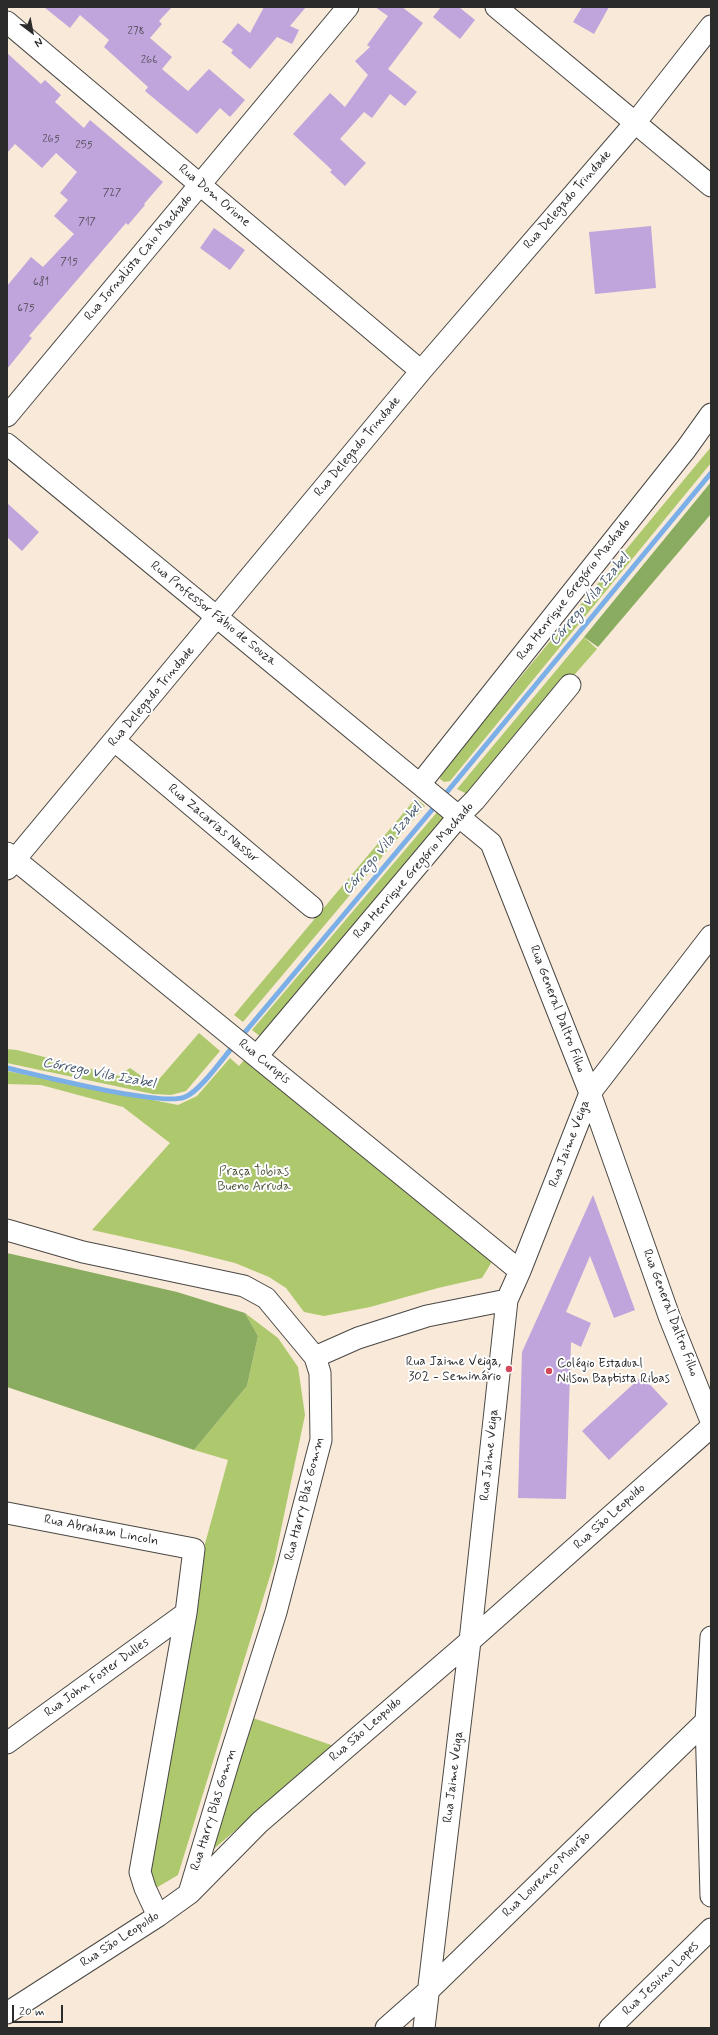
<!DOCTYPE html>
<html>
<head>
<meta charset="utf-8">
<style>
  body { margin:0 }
  #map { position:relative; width:718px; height:2035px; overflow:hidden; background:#f9e9d8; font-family:Mynerve,sans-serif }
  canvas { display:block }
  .frame { position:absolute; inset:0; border:8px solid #2b2b2b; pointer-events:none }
  .north { position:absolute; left:12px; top:12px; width:40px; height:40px; -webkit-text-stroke:3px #fff; paint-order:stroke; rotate:148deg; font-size:11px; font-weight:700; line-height:16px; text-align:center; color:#2b2b2b }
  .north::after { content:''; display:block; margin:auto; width:14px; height:18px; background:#2b2b2b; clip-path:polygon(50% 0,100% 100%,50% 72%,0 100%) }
  .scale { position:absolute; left:12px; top:2005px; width:51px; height:18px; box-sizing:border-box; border:2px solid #2b2b2b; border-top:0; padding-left:5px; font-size:12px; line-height:14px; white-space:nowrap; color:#2b2b2b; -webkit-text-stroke:3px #fff; paint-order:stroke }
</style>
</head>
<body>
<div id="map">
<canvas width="718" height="2035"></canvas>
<div class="frame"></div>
<div class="north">N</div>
<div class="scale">20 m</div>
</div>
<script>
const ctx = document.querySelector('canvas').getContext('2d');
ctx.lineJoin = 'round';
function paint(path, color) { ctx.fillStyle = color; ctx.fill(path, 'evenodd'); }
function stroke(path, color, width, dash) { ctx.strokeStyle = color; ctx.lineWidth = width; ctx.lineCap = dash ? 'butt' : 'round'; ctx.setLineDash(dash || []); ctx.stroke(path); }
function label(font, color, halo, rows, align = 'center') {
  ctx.font = font + ' Mynerve,sans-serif'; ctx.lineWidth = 4; ctx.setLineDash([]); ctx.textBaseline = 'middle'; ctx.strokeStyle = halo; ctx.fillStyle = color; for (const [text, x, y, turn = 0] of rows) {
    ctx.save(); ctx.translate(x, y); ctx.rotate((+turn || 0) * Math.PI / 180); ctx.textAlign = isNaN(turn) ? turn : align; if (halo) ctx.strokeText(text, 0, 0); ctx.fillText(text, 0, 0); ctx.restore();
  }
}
const green = new Path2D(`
  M711 447V463L450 781 444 782 440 779 441 773Z
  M584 637 597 649 469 795 457 789Z
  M416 798 425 806 243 1022 234 1015Z
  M438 811 447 819 261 1037 252 1030Z
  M199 1033 220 1051 186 1091 171 1095 153 1094 7 1063V1049L17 1050 119 1076 130 1068 154 1085Z
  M230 1058 239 1066 244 1060 493 1260 482 1278 438 1288 370 1307 324 1316 304 1312 286 1288 269 1277 235 1263 183 1250 92 1230 170 1143 123 1107 41 1085 7 1084V1071L178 1105 197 1096Z
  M245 1313 278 1338 298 1367 305 1415 274 1563 178 1875 151 1891 148 1875 203 1551 228 1460 194 1450 247 1386 258 1336Z
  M250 1717 334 1746 209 1853Z`);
const forest = new Path2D(`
  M711 482V514L598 647 584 637Z
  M7 1253 177 1292 245 1313 258 1336 247 1386 194 1450 7 1387Z`);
const stream = new Path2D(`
  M442 798 711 473
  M240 1038 437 804
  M7 1068C38 1075 162 1107 185 1097 200 1091 223 1058 235 1044`);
const building = new Path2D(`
  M44 7H172L159 21 162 24 150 38 172 57 162 69 188 91 209 69 245 100 230 117 220 108 197 134 145 91 148 87 104 47 109 40 80 15 70 28Z
  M264 7H306L290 26 299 30 292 44 277 37 250 69 231 53 233 50 222 42 238 23 250 33Z
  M375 7H402L423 23 388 69 417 92 405 106 390 94 372 118 364 112 340 139 366 163 345 186 330 172 332 170 293 134 330 93 345 107 368 75 355 61 370 47 367 45 388 16Z
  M441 7H459L475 20 460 39 433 17Z
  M582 7H609L594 34 573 22Z
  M7 53 41 84 45 80 61 95 55 102 84 128 90 120 163 182 144 204 145 205 128 225 126 223 29 336 32 338 7 369V286L31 257 43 267 74 234 54 216 68 200 60 193 77 172 56 153 42 168 15 144 7 153Z
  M651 226 656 288 595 294 589 232Z
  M214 228 245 250 230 270 200 248Z
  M7 503 39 532 22 551 7 537Z
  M593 1195 635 1310 614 1318 590 1256 566 1312 591 1323 581 1347 571 1342 566 1499 518 1498 522 1352Z
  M642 1376 668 1404 609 1460 582 1431Z`);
const minor = new Path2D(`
  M496 7 711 186
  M7 22 421 371
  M7 416 348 7
  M7 444 491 843 590 1093 669 1316 711 1421
  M115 741 312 907
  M420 784 686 449 711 414
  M7 853 520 1271
  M7 869 421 371 635 123 711 26
  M257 1056 459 816 475 800 570 685
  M7 1230 83 1252 244 1286 266 1298 315 1357 320 1373 321 1440 276 1612 229 1760 190 1890
  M315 1357 358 1338 427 1316 507 1300
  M7 1513 194 1549 186 1613 140 1872 145 1888 158 1916
  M711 1637 706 1721 711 1896
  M7 1743 186 1613
  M7 2013 158 1916 190 1893 260 1822 470 1641 711 1427
  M386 2028 429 1990 706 1721
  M424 2028 470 1641 507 1300 520 1271 590 1093 711 936
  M610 2028 711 1929`);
const markers = [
  [509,1369,4,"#d1495b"],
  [549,1371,4,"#d1495b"]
];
const numberNames = [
  ["278",136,32],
  ["266",149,61],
  ["265",51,140],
  ["255",84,146],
  ["727",112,194],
  ["717",87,223],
  ["715",69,263],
  ["681",41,283],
  ["675",26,309]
];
const streetNames = [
  ["Rua Dom Orione",214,196,40],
  ["Rua Delegado Trindade",568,200,-49],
  ["Rua Jornalista Caio Machado",139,258,-50],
  ["Rua Delegado Trindade",358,447,-50],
  ["Rua Henrique Gregório Machado",574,590,-52],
  ["Rua Professor Fábio de Souza",213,614,39],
  ["Rua Delegado Trindade",152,697,-50],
  ["Rua Zacarias Nassur",213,824,40],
  ["Rua Henrique Gregório Machado",414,871,-49],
  ["Rua General Daltro Filho",557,1009,69],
  ["Rua Curupis",264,1062,39],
  ["Rua Jaime Veiga",570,1144,-69],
  ["Rua General Daltro Filho",670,1313,69],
  ["Rua Jaime Veiga",490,1455,-84],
  ["Rua Harry Blas Gomm",305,1499,-76],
  ["Rua São Leopoldo",610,1517,-42],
  ["Rua Abraham Lincoln",101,1531,11],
  ["Rua John Foster Dulles",97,1678,-36],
  ["Rua São Leopoldo",366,1730,-41],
  ["Rua Jaime Veiga",454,1777,-83],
  ["Rua Harry Blas Gomm",214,1810,-73],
  ["Rua Lourenço Mourão",547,1875,-44],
  ["Rua São Leopoldo",120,1940,-33],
  ["Rua Jesuino Lopes",661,1979,-44]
];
const parkNames = [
  ["Praça Tobias",254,1172],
  ["Bueno Arruda",254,1187]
];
const poiNames = [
  ["Rua Jaime Veiga,",501,1362],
  ["302 - Seminário",501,1377],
  ["Colégio Estadual",557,1364,"left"],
  ["Nilson Baptista Ribas",557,1379,"left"]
];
const waterNames = [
  ["Córrego Vila Izabel",590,600,-50],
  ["Córrego Vila Izabel",383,849,-50],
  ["Córrego Vila Izabel",99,1074,11]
];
paint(green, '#aec86d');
paint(forest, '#8aac60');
stroke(stream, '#7bafe8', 5);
paint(building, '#c0a5dc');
stroke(minor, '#4a4845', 23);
stroke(minor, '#fff', 21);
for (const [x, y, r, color] of markers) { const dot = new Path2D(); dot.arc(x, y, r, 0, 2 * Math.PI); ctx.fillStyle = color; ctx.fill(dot); stroke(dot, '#fff', 1.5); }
label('11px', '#504a57', null, numberNames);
label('13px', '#2b2b2b', '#fff', streetNames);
label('13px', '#525a3f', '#fff', parkNames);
label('13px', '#2b2b2b', '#fff', poiNames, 'right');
label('italic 14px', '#47596d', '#fff', waterNames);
</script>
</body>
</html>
